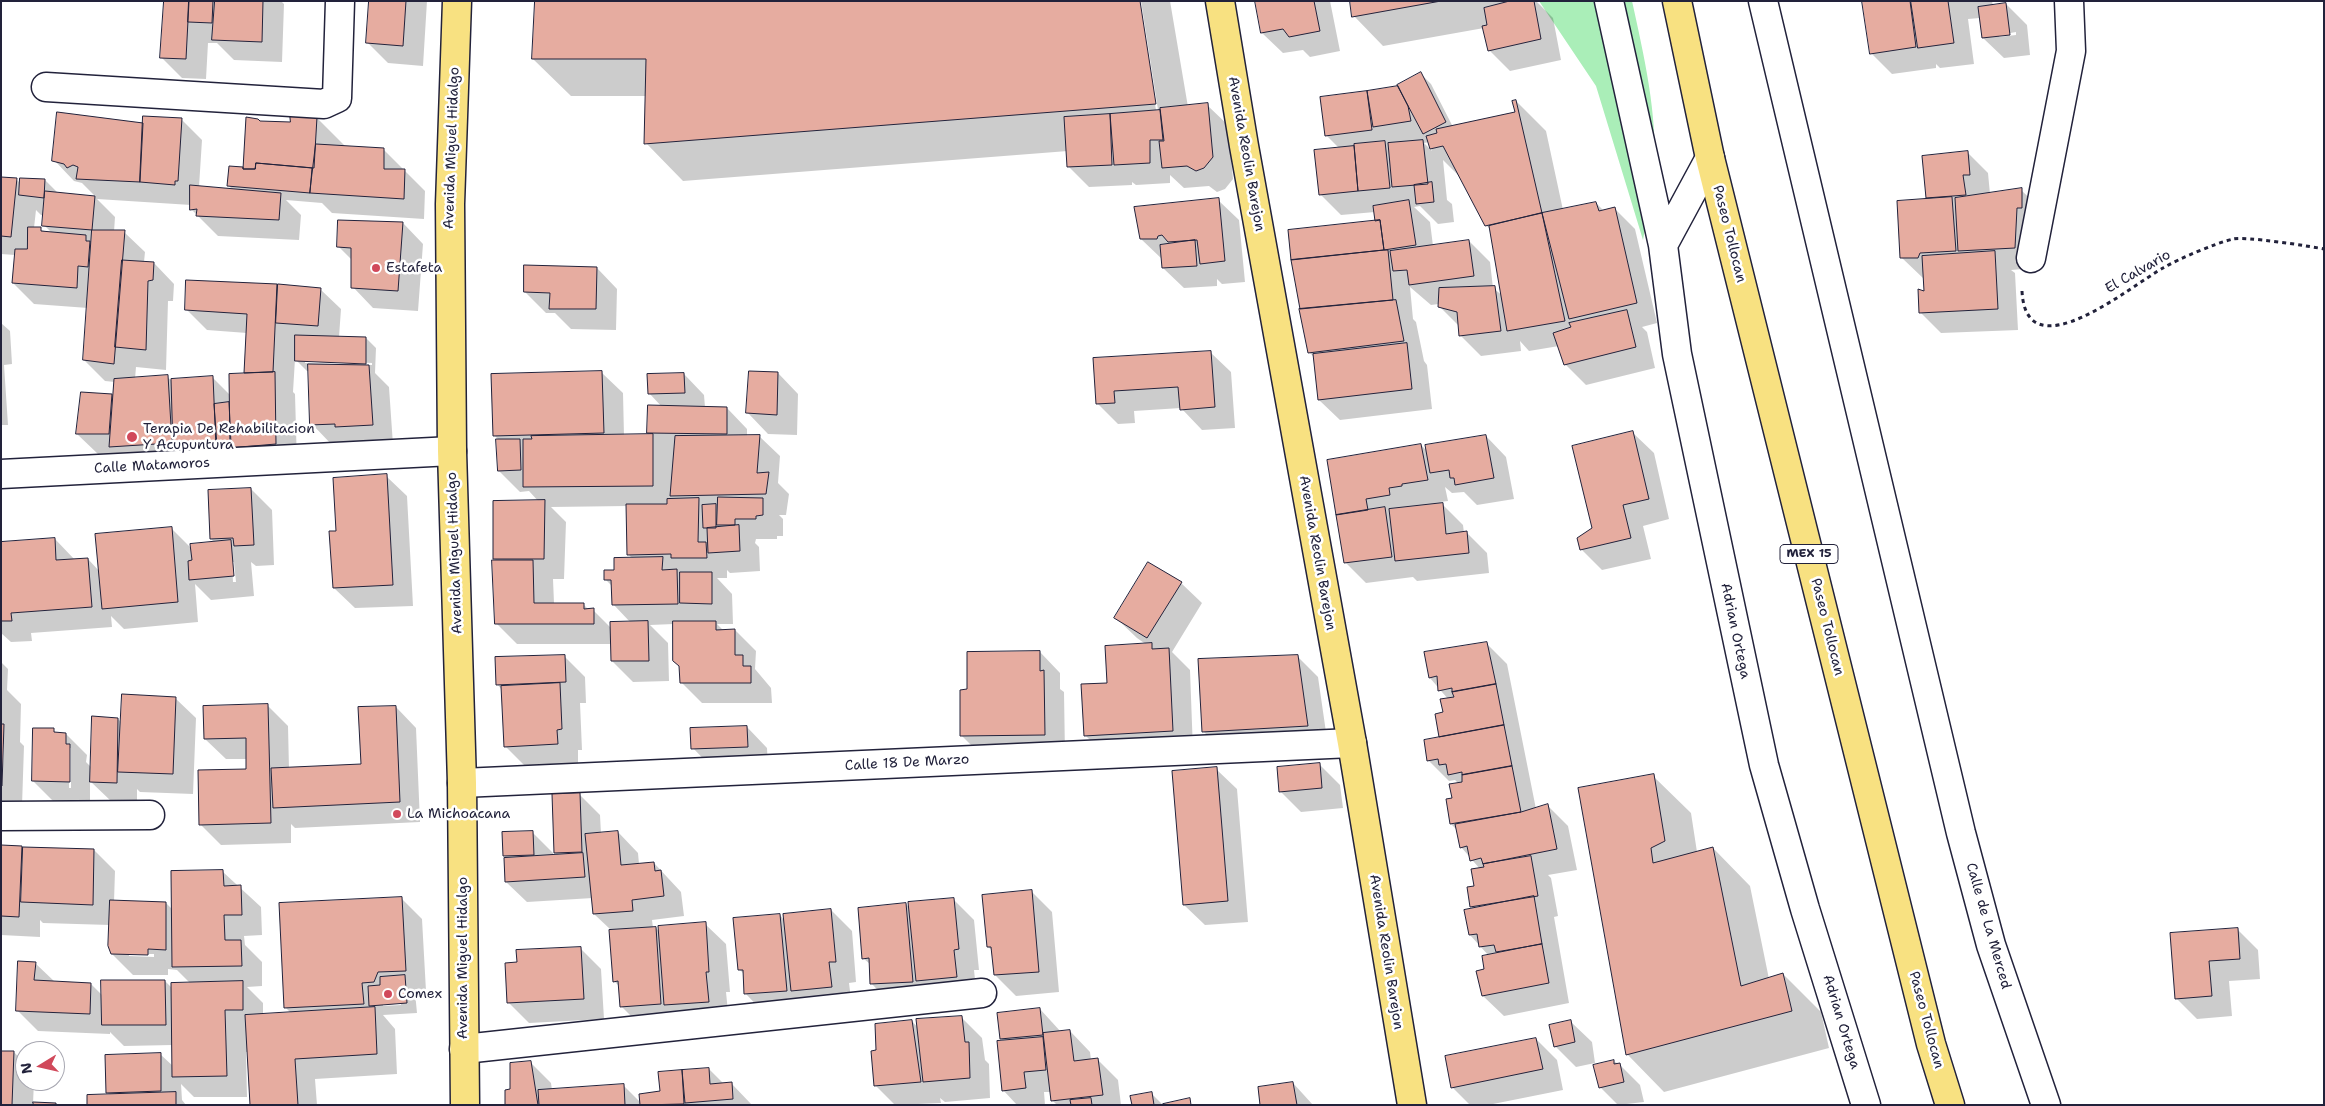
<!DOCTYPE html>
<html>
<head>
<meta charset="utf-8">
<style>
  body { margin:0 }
  #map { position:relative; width:2325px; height:1106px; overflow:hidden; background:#fff; font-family:"Shantell Sans",sans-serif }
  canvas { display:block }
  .frame { position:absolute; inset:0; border:2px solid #22223b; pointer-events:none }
  .north { position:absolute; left:15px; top:1041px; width:50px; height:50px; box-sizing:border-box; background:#fff; border:1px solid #a7a7b1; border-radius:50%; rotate:261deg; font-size:14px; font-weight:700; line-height:20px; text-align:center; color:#22223b }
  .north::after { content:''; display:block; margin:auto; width:18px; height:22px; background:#d1495b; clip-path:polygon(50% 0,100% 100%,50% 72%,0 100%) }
</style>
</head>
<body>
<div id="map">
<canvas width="2325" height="1106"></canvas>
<div class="frame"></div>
<div class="north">N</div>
</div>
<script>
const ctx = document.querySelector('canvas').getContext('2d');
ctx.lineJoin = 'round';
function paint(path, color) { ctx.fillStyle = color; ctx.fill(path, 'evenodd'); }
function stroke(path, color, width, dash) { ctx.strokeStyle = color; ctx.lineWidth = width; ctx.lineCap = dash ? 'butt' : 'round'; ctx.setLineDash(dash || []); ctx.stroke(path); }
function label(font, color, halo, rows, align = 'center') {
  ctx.font = font + ' "Shantell Sans",sans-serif'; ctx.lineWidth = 5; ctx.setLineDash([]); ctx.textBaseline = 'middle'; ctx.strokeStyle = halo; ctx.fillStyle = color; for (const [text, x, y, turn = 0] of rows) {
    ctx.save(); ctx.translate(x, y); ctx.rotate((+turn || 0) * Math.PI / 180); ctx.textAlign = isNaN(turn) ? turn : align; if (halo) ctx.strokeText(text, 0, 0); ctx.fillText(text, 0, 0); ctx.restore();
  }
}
const green = new Path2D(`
  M1539 1H1632C1644 56 1658 115 1654 172 1652 195 1647 218 1643 240L1596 86Z`);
const shadow = new Path2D(`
  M166 1H281L284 4 282 62 234 60 217 43H208L206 79 182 78 162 58Z
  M370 1H427L423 66 388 63 368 43Z
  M1138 1 1156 110H1158L1141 1H1170L1188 107 1207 105 1228 125 1233 179 1225 189 1217 192 1209 186 1184 188 1170 175V183L1136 185 1132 182V185L1089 187 1069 167 1068 151 683 181 646 143 647 96H571L533 59Z
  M1257 1H1330L1340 51 1310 57 1303 50 1283 53 1262 33Z
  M1351 1H1536L1553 18 1561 60 1510 71 1489 50 1484 28 1383 46 1354 16Z
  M1863 1H1992L1993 6 2006 4 2027 25 2030 55 2004 58 1983 38 1980 18 1968 19 1974 64 1940 68 1936 64V68L1892 74 1871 53ZM2016 32V35L1999 37V35Z
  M1421 74 1431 84 1453 127 1516 113V101L1546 131 1563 210 1596 203 1604 211 1614 208 1635 229 1657 323 1642 327 1647 332 1655 368 1586 385 1565 364 1559 346 1529 351 1520 341 1521 351 1481 356 1460 335 1459 326 1439 306V304L1431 305 1410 287 1413 319 1416 322 1424 361 1427 365 1432 409 1340 420 1319 400 1315 358 1309 352 1292 260 1376 222 1375 212 1341 215 1320 194 1339 148 1326 135 1321 98 1398 87ZM1429 142 1432 151 1424 143ZM1443 160 1461 178 1486 225 1491 230 1503 296 1493 288 1490 262 1469 241 1433 246 1430 222 1414 207 1420 206 1438 224 1454 222 1452 204 1447 200Z
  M317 118 346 147 384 150 425 191 424 219 332 213 322 203 286 200 301 215 299 240 218 236 191 209V205L97 199 115 217 114 232H124L145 252 144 262 154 263 174 284 173 301H168L166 370 136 367 135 379 167 377 172 381 212 377 230 395 245 374 247 333 207 330 186 309 276 285 279 288 320 289 341 309 339 337 366 338 376 348 375 373 389 387 393 445H332L312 424 310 371H307L295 359 293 392 295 394 297 464 131 467 118 454H98L77 434 82 394 114 395 115 382 105 381 84 360 88 308 34 304 13 283 15 255 1 254V178L16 179 21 184 45 180 59 194 96 197 82 183 74 181 54 160 144 124 181 119 202 140 199 187 233 190 228 185 230 167 245 169 260 122 291 123ZM36 210 41 215 45 216 44 225 52 233 34 228ZM305 360 372 363V365L305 363Z
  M1967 152 1988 173 1990 194 2021 190 2042 210 2035 268 2011 270 2015 273 2018 330 1941 333 1921 313 1925 292 1924 279 1902 258 1928 200 1923 157Z
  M1218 200 1239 220 1245 282 1222 284 1217 279V286L1184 288 1163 268V260L1141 239Z
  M403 223 423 244 418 311 373 308 353 287V261L338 246Z
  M597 268 617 289 616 330 571 329 555 313H546L525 292Z
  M1 323 10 331 12 364 4 365 8 425H1Z
  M1210 352 1231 372 1235 428 1202 430 1181 408 1134 411 1135 423 1118 424 1097 403 1094 359Z
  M602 373 623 393 624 436 652 435 648 432 662 407 649 393 684 374 704 395 705 407 727 408 747 429V436H759L780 456 778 483 789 494 786 515H779L783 519V536H777V539H756L755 543 759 547 760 571 730 573 727 570V578H717L732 594 733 624H717L724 631 735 630 756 651 755 669 771 688 772 703H702L681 682 674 624 650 625 668 643 669 681 633 682 612 661V644H517L496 623 497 562 495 559 539 502 529 491 520 492 499 471V440L494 435ZM628 506V554L633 559 605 579 612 586 613 604 631 623 611 628 593 610H589L584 605 554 603 553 579H564L566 522 551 507Z
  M778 373 798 394 797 435 768 434 748 413Z
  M1633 433 1654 453 1669 519 1643 526 1651 559 1602 570 1582 550 1593 528Z
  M1486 436 1506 457 1514 499 1477 505 1464 492 1452 493 1445 487 1448 501 1440 502 1463 525 1464 533 1466 532 1487 553 1489 573 1417 581 1413 577 1366 583 1345 562 1328 461 1421 445 1428 452Z
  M386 476 407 496 413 606 355 608 334 588 338 532Z
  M251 489 272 510 274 565 256 566 251 562 254 596 211 600 195 584 198 622 124 629 111 616 112 627 31 633 32 641 11 642 1 633V544L55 539 75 560 88 559 100 572 171 528 192 549 215 543 211 539ZM232 562H234L236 582H233Z
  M1181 583 1202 603 1172 652 1190 670 1193 751 1106 756 1085 735 1147 645 1137 638 1116 618Z
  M1486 643 1507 664 1536 809 1548 806 1568 826 1577 870 1548 875 1551 878 1558 916 1554 917 1569 1003 1504 1016 1483 996 1489 956 1470 935 1465 910 1472 908 1469 888 1475 887 1480 869 1461 847 1457 830 1451 824 1447 800 1454 799 1459 784 1455 780 1449 781 1428 760 1441 738 1436 715 1444 713 1448 699 1430 678Z
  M1040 652 1060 673V689L1064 692 1065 755 982 756 961 735 968 690Z
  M1297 656 1318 677 1328 746 1224 752 1203 731Z
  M565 657 585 677 586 703H580L582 750H578V765L526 767 505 746 502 690 497 684Z
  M1 662 8 669 7 690 21 704 20 742 24 746 22 806H1L4 744H2L1 770Z
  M175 698 196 718 193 794 140 792 137 789V803L112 802 90 781V802H54L33 781 53 730 57 734H66L87 755 86 762 92 768 118 719 122 723ZM69 748H71V788H69Z
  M268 706 288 726 289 769 362 765 396 707 416 728 420 822 295 828 291 824V843L221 845 200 824 248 771V759H226L205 739Z
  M747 727 767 748 768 767 713 769 693 748Z
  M1319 764 1340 785 1343 808 1301 812 1280 791Z
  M1216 769 1237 789 1248 922 1205 925 1184 905Z
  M1653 776 1691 813 1697 852 1713 848 1750 886 1769 979 1783 974 1821 1012 1829 1048 1664 1092 1627 1054Z
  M579 794 600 815 601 834 618 832 638 853 639 864 654 863 681 892 684 916 652 920 653 928H656L660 932 705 924 726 944 730 992H726L729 1022 642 1027 621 1006 620 987 614 981 611 930 594 914 593 898 527 902 506 882 507 859 504 855 532 832 553 853V856H558L555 853Z
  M1 846 94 850 115 871 114 902 166 903 173 910 223 872 261 907 262 935 244 936 245 945 262 962V986L247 987 263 1003V1015L291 1013 286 1008 401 898 422 919 426 991 415 992 417 1013 383 1015 395 1029 397 1074 315 1079 317 1105H251L248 1052H246L247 1097H194L181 1084 182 1100 186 1105H88L110 1095 107 1092 160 1054 174 1067 173 1045 124 1046 110 1032V1034L38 1031 18 1011 35 963 55 982 91 984 103 996 165 981 172 988 191 984 177 970 168 969V975H133L112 954 110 925 43 923 40 920V937L1 935ZM129 954H154V957L129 956ZM401 1002V1005L383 1006V1003Z
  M1031 891 1052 912 1059 992 1016 996 995 975 993 951 988 947Z
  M953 899 974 920 979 970H974L977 998 892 1005 872 984 871 965 863 958 906 904 910 908Z
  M831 910 852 931 856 982 849 983 852 1007 766 1015 746 994 744 974 739 969 780 915 784 920Z
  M2237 929 2258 950 2260 979 2229 981 2232 1016 2197 1019 2176 998 2172 935Z
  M580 948 601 969 604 1019 529 1023 508 1002 518 963Z
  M1040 1009 1061 1032 1070 1031 1090 1052 1091 1060H1098L1118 1080 1121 1105H1057L1052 1100 1051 1092H1044L1045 1105H1017L1003 1090 1004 1042 1001 1039Z
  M961 1017 982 1038 985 1060 989 1064 990 1098 945 1102 940 1098 941 1103 895 1105 875 1085 877 1051 912 1021 918 1028Z
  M1571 1022 1592 1042 1595 1063 1576 1067 1555 1046Z
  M1536 1039 1557 1060 1563 1090 1488 1105H1470L1452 1087Z
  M14 1052 25 1064V1081H34L33 1104 56 1105H1Z
  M1613 1061 1619 1064 1640 1085 1644 1102 1618 1105 1600 1087Z
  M531 1063 551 1083 552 1090 624 1086 641 1103 661 1092 659 1074 709 1069 724 1084 731 1083 752 1105H507L511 1090Z
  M1293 1083 1313 1105H1262Z
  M1151 1093 1163 1105H1133Z`);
const building = new Path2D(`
  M164 1H189L186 59 160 58Z
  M189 1H213L212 23 188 22Z
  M215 1H263L262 42 212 40Z
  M369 1H406L403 46 366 43Z
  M535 1H1140L1156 104 644 144 646 59H532Z
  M1255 1H1314L1320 31 1289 37 1283 29 1261 33Z
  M1350 1H1441L1352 17Z
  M1510 1H1534L1541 39 1488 51 1482 26 1487 25 1484 8Z
  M1862 1H1910L1916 47 1870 54Z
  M1911 1H1948L1954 43 1918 48Z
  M2006 3 2010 35 1982 38 1978 7Z
  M1421 72 1446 122 1423 134 1397 85Z
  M1398 86 1408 106 1411 121 1373 127 1367 91Z
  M1367 91 1372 130 1325 136 1320 97Z
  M1516 100 1542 213 1485 226 1443 146 1430 149 1426 136 1437 133 1436 129 1515 112 1512 101Z
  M1208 103 1213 157 1204 168 1196 171 1187 166 1162 168 1159 141H1164L1160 108Z
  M1160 110 1163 140H1150V163L1114 165 1110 114Z
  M57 112 143 123 140 182 76 179 78 167 73 165 67 168 64 164 52 161Z
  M290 114 317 117 314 168 256 163 255 169H243L246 117 258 119 260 121 290 122Z
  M1110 114 1112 165 1067 167 1064 117Z
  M143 116 182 118 178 181H175V185L140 182Z
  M1423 140 1428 184 1392 187 1388 143Z
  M1385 141 1390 188 1358 191 1354 144Z
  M316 144 384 148V169H405L404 199 310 193Z
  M1354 146 1358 191 1319 195 1314 150Z
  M1968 151 1970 175H1963L1966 195 1926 198 1922 156Z
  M256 163 312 168 310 193 227 186 229 166 243 167V169H255Z
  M1 177 17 178 11 237 1 236Z
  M20 178 45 179 44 198 19 195Z
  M1432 182 1434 202 1416 204 1414 185Z
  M190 185 281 193 279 220 196 216 197 209 190 210Z
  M2022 188V208H2017L2015 248 1958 251 1955 198Z
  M45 191 95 196 92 230 42 226Z
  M1952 197 1956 251 1920 253 1918 258H1900L1897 201Z
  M1219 198 1225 261 1200 264 1197 240 1168 242 1162 235 1158 236 1157 239H1140L1134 207Z
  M1409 200 1416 245 1384 250 1380 220 1375 221 1373 206Z
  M1596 202 1599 211 1615 207 1637 303 1569 319 1542 213Z
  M1542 213 1565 321 1507 331 1489 226Z
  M338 220 403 222 398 291 351 288V248L337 247Z
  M1380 220 1384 250 1291 260 1288 230Z
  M28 227H41V231L86 235V241H90L88 267 78 266 77 288 12 283 15 249H27Z
  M92 230H125L114 364 83 360Z
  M1195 240 1197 266 1162 268 1160 245Z
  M1469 240 1474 276 1409 285 1407 270 1393 271 1390 251Z
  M1384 250H1388L1393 300 1300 309 1291 260Z
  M1995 251 1998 309 1919 313 1918 289 1924 291 1922 256Z
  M122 260 154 262 153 280 148 281 146 350 115 347Z
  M524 265 597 267 596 309H549L550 293 524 292Z
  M186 280 277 284 273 372 244 373 247 314 185 310Z
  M278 284 321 288 318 326 276 323Z
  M1495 286 1501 331 1459 336 1457 312 1438 307 1439 288Z
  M1396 300 1404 341 1308 353 1299 309Z
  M1627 310 1636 347 1564 365 1553 333 1571 327 1569 323Z
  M295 335 366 337V364L295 361Z
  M1407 343 1412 389 1318 400 1313 354Z
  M1211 351 1215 407 1180 410 1178 387 1114 391 1115 403 1096 404 1093 358Z
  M308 364 369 365 373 425 335 427V424L310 425Z
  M602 371 604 433 493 436 491 374Z
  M749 371 778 372 777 415 746 413Z
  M275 372 276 444 230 448 229 374Z
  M684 373 685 393 648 394 647 374Z
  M168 375 172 443 109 447 114 379Z
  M213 376 216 448 173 450 171 379Z
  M81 392 112 394 109 434H76Z
  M229 402 231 444 217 446 214 404Z
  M648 405 727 407V434L647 433Z
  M1633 431 1649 499 1623 505 1631 538 1580 550 1577 538 1592 528 1572 446Z
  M653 434V486L523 487V439H532L531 436Z
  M760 435 757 473 769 472 766 494 670 496 675 436Z
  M1486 435 1494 478 1455 485 1454 478H1450L1449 470 1430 473 1425 445Z
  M496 439H520L521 470 498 471Z
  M1421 444 1428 480 1402 484V486L1389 488 1390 495 1366 499 1368 510 1336 515 1327 460Z
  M387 474 393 585 333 588 329 531H336L333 478Z
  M251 488 254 545 234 546 233 538 210 539 208 490Z
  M718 497 763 498V515L756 516V519H735V525H717Z
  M699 498 698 542H706L707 558H671V554L627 555 626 504H667V499Z
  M545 500 544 559H493V501Z
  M1443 503 1446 534 1467 531 1469 553 1395 561 1389 509Z
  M716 504V528H703L702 505Z
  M1385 507 1392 557 1344 563 1336 515Z
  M739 525 740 551 708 553 707 528Z
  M172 527 178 602 102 609 95 534Z
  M55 538 56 560 88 558 92 607 11 613 12 621H1V542Z
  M231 540 234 576 189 580 188 561 192 560 190 544Z
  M663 557 662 570 677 569 678 604 612 605 611 580H604V570H614V558Z
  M492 560H533L534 603H584V609L594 608V624H495Z
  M1148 562 1182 582 1147 638 1114 618Z
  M680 572H712V604L680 603Z
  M648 621 649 661H611L610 622Z
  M673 621H716V630L735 629V655H743V666H751V683H680L679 666 673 661Z
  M1487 642 1496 684 1452 692V688L1438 691 1437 676 1429 678 1424 652Z
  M1152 643V649L1169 648 1173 731 1084 736 1081 684 1107 683 1105 646Z
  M1040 651V671L1044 670 1045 735 960 736V690L967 689V652Z
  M565 655 566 682 496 685 495 657Z
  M1298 655 1308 726 1202 732 1198 659Z
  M560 683 562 729 557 730 558 744 504 747 501 686Z
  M1496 684 1504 725 1439 737 1435 714 1443 712 1440 699 1454 697 1452 692Z
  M122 694 176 697 173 774 118 772Z
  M268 704 271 823 199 825 198 770 246 769V738L204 739 203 706Z
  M396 706 400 802 273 808 271 768 361 764 358 707Z
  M92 716 118 718 117 783 90 782Z
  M1 724H4L2 786H1Z
  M1504 725 1512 766 1462 775V772L1448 775 1446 764 1439 765 1438 759 1427 761 1424 740Z
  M747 726 748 747 691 749 690 728Z
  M33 728H54V732L66 733V744H70V782L32 781Z
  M1320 763 1322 788 1279 792 1277 767Z
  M1512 766 1521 812 1450 824 1446 799 1452 798 1449 784 1462 782V775Z
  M1217 767 1228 901 1183 905 1172 771Z
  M1654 774 1665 841 1651 848 1653 863 1713 847 1741 986 1783 973 1792 1011 1626 1055 1578 788Z
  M580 793 582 852 554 853 552 794Z
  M1548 804 1557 849 1483 864 1481 858 1470 861 1467 846 1460 848 1455 824 1521 812Z
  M533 831 534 855 503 856 502 832Z
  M618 831 621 865 654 862 655 871 661 870 664 896 632 900 633 911 593 914 585 834Z
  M1 845 22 846 19 917 1 916Z
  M23 847 94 849 93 905 21 902Z
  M583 853 585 877 505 882 504 858Z
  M1531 856 1538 896 1470 907 1467 887 1474 886 1471 869 1484 867 1483 864Z
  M223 870 224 886 241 885 242 915H224L225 940H241L242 966 172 967 171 871Z
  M1032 890 1039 972 994 975 991 947H987L982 895Z
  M1534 896 1542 944 1496 952 1494 945 1479 947 1477 934 1469 935 1464 910Z
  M402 897 406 971 378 972 374 982 362 983 364 1004 284 1008 279 903Z
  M954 898 959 949 954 950 957 977 916 981 908 902Z
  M110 900 166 902V950L148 949V955L111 954 108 946Z
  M906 903 913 982 870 984 869 958 862 959 858 908Z
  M831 909 836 962H829L832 987 791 991 783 914Z
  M780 914 787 991 744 994 743 970H738L733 918Z
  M706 922 709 972H706L709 1002 664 1005 658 926Z
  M656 927 661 1004 620 1007 618 981 613 982 609 930Z
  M2238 928 2240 959 2209 961 2212 996 2175 999 2170 933Z
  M1542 944 1549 983 1482 996 1476 971 1484 969 1482 956Z
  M581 947 584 999 507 1003 505 963 517 962 516 950Z
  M18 961 36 962 34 980 91 983 90 1014 16 1011Z
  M405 975 407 1003 369 1006 368 986 380 985V977Z
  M101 980H165L166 1025H102Z
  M243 981V1010H225L227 1076 172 1077 171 983Z
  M375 1007 377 1054 295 1059 298 1105H250L245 1015Z
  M1040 1008 1043 1035 1000 1039 997 1013Z
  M962 1016 965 1042H969L970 1078 923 1082 916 1019Z
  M912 1020 921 1082 874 1086 871 1051 876 1050 875 1024Z
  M1571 1020 1575 1042 1554 1047 1549 1025Z
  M1070 1030 1074 1061 1098 1058 1103 1095 1051 1101 1043 1033Z
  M1043 1037 1046 1070 1024 1072 1026 1088 1002 1091 997 1041Z
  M1536 1038 1543 1069 1451 1088 1445 1056Z
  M1 1051H14L12 1105H1Z
  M161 1053V1091L106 1093 105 1055Z
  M1614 1060V1064L1620 1063 1624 1082 1599 1088 1593 1065Z
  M531 1061 538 1105H505V1090L510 1089V1063Z
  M709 1068 710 1084 732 1082 733 1099 685 1103 682 1070Z
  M682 1070 684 1104 640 1105 639 1094 660 1091 658 1072Z
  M1293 1082 1297 1105H1260L1258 1087Z
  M624 1084 625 1105H539L538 1090Z
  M176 1092V1105H87V1095Z
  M1152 1092 1154 1105H1132L1130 1096Z
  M1091 1098 1092 1105H1071L1070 1100Z
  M1190 1098 1191 1105H1164L1163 1104Z
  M33 1102 56 1103V1105H34Z`);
const path = new Path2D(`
  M2022 291C2026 374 2132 285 2163 268 2178 259 2216 243 2233 239 2244 236 2309 246 2324 249`);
const minor = new Path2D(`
  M1609 1 1663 245
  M1763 1 1961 833 1991 945 2046 1105
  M46 87 324 104 337 98 340 1
  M1710 158 1663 245 1677 354 1764 765 1805 909 1866 1105
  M2031 258 2071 51 2069 1
  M1 474 452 451
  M462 783 1352 743
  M1 816 150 815
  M464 1049 982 993`);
const major = new Path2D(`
  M457 1 450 204 452 451 462 783 465 1105
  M1220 1 1244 146 1352 743 1412 1105`);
const highway = new Path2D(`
  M1677 1 1710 158 1931 1044 1950 1105`);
const markers = [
  [376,268,5,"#d1495b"],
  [132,437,6,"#d1495b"],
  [397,814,5,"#d1495b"],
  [388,994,5,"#d1495b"]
];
const shields = [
  [1809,554,58]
];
const shieldNames = [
  ["MEX 15",1809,554]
];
const streetNames = [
  ["Avenida Miguel Hidalgo",452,148,-88],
  ["Avenida Reolin Barejon",1246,154,80],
  ["Paseo Tollocan",1729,234,76],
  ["El Calvario",2138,272,-30],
  ["Calle Matamoros",152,466,-3],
  ["Avenida Miguel Hidalgo",455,553,-92],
  ["Avenida Reolin Barejon",1317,553,80],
  ["Paseo Tollocan",1827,627,76],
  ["Adrian Ortega",1735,631,78],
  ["Calle 18 De Marzo",907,763,-3],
  ["Calle de La Merced",1988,926,74],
  ["Avenida Reolin Barejon",1386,952,81],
  ["Avenida Miguel Hidalgo",463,958,-90],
  ["Paseo Tollocan",1926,1020,75],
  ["Adrian Ortega",1841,1022,73]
];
const poiNames = [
  ["Estafeta",386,268],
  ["Terapia De Rehabilitacion",143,429],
  ["Y Acupuntura",143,445],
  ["La Michoacana",407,814],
  ["Comex",398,994]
];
paint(green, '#aaeeb8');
paint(shadow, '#0003');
paint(building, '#e6aca0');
stroke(building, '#22223b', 1);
stroke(minor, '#22223b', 31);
stroke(major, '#22223b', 31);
stroke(highway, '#22223b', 31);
stroke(path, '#22223b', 3, [4, 4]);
stroke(minor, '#fff', 28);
stroke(major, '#f8e181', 28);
stroke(highway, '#f8e181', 28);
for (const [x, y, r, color] of markers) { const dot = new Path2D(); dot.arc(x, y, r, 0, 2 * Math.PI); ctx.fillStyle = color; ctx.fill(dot); stroke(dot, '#fff', 2); }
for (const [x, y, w] of shields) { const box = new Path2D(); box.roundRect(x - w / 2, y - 9.5, w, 19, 4); ctx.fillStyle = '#fff'; ctx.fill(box); stroke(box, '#22223b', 1); }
label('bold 12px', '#22223b', null, shieldNames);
label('14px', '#22223b', '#fff', streetNames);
label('14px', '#22223b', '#fff', poiNames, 'left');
</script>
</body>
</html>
